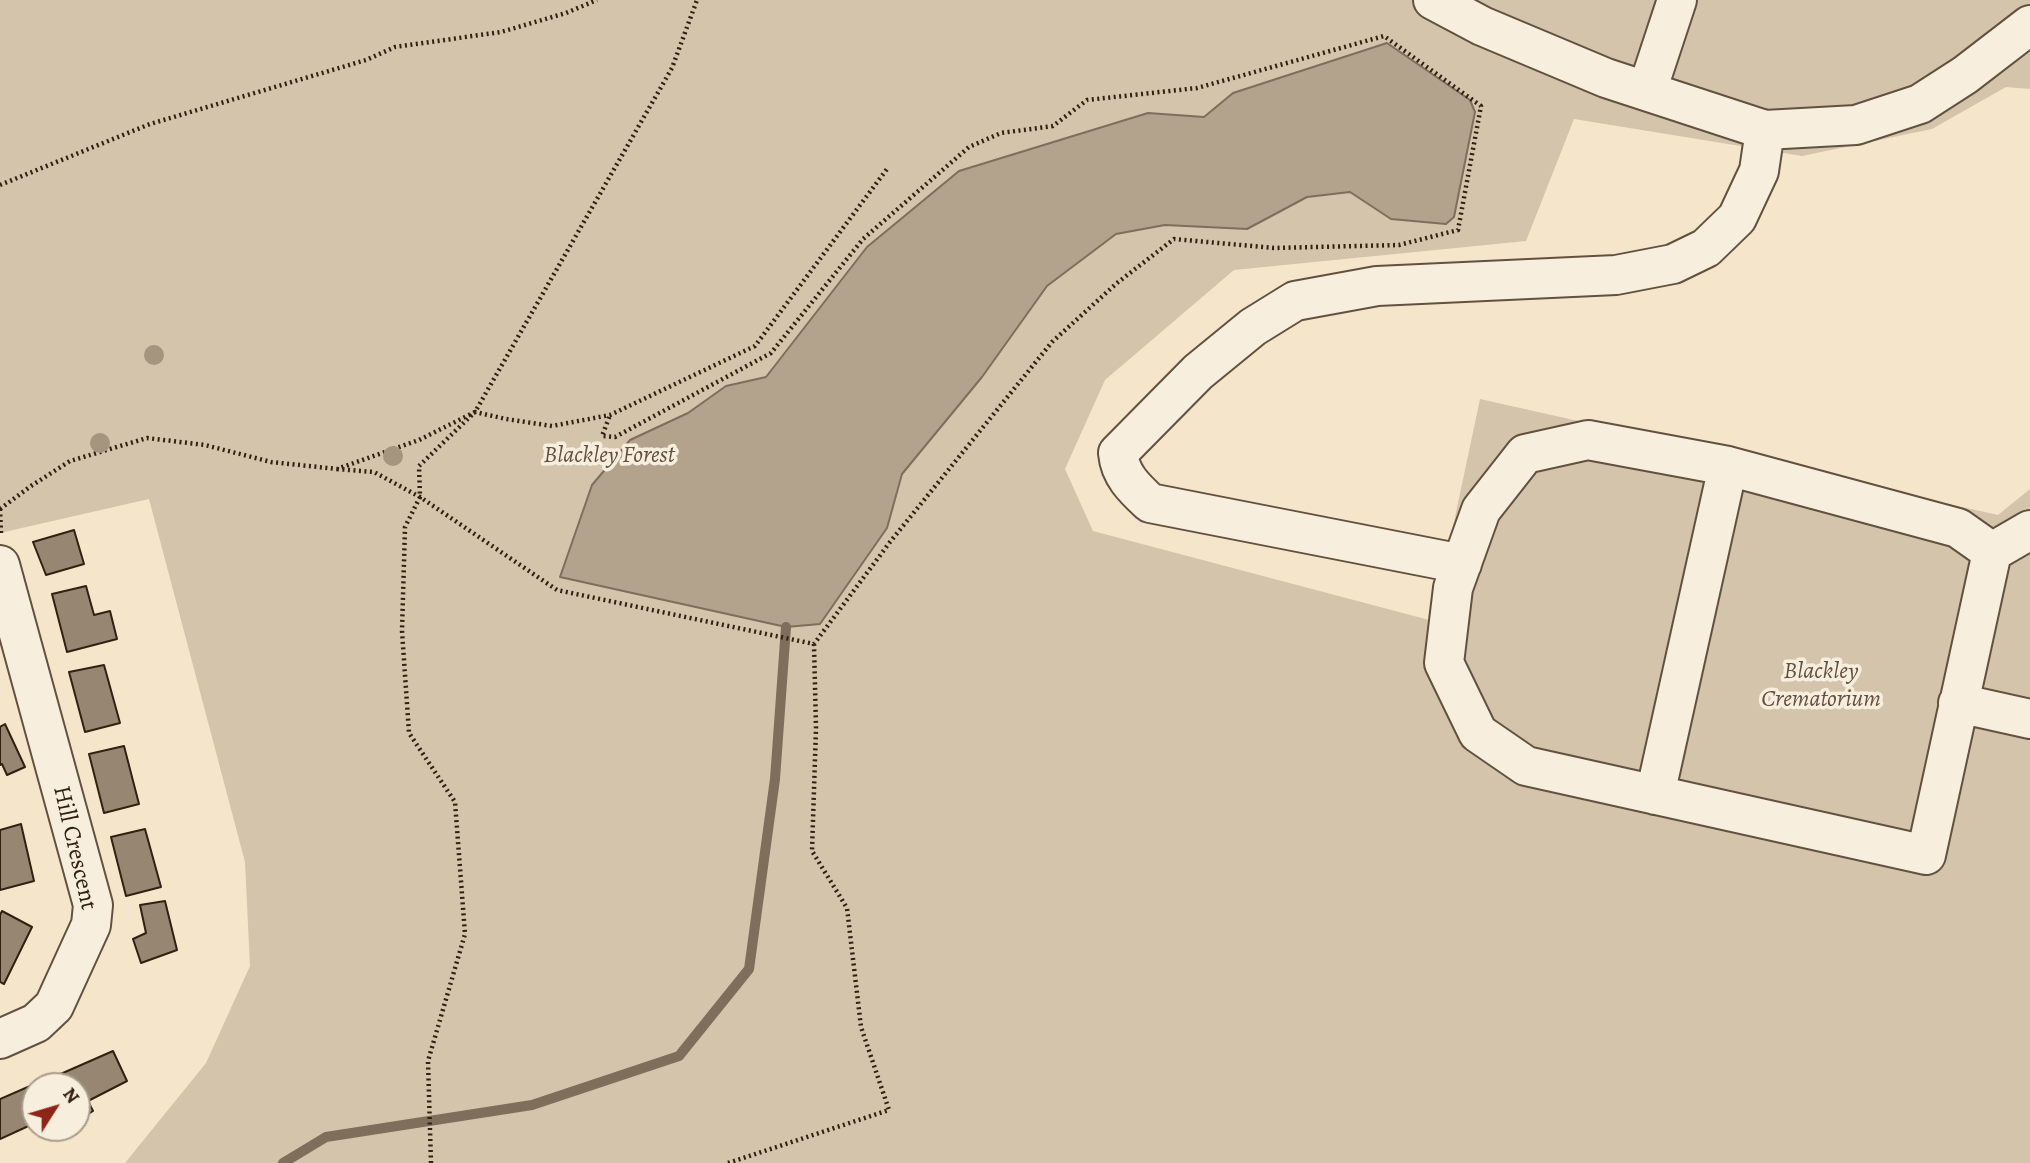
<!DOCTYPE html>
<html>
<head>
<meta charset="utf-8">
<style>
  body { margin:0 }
  #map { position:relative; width:2030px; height:1163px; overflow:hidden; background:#f5e5cb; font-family:Alegreya,serif }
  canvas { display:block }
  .north { position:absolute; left:21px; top:1072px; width:70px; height:70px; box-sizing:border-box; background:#f8eedd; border:2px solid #a99c8b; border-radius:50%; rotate:53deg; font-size:19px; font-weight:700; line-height:28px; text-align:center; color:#322011 }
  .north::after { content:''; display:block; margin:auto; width:24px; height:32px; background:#8f2418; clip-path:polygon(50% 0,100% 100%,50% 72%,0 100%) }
</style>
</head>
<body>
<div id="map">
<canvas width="2030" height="1163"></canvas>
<div class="north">N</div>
</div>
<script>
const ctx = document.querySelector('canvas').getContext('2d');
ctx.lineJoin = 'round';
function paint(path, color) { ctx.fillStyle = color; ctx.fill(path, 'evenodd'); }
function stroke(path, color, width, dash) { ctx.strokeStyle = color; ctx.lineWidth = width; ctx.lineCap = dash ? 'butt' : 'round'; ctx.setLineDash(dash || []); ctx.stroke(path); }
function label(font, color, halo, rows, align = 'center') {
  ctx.font = font + ' Alegreya,serif'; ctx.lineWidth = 7; ctx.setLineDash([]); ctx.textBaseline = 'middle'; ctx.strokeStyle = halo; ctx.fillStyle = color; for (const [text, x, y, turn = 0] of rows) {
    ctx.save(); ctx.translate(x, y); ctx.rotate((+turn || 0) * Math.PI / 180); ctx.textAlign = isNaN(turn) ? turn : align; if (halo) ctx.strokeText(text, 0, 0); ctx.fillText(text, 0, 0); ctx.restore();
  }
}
const green = new Path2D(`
  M0 0H2030V89L2006 87 1932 129 1802 156 1574 119 1526 241 1234 270 1105 380 1065 469 1093 531 1433 621 1480 399 1998 515 2030 489V1163H125L206 1063 250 966 245 862 149 499 0 533Z`);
const water = new Path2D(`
  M1387 43 1470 100 1475 112 1454 217 1446 224 1391 219 1350 192 1307 197 1247 229 1165 225 1116 234 1047 286 982 377 902 474 887 528 820 624 786 627 560 577 592 485 630 440 688 413 726 386 766 377 867 247 959 171 1148 113 1204 117 1233 93Z`);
const stream = new Path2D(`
  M283 1163 326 1137 532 1105 679 1056 749 969 775 779 786 627`);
const building = new Path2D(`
  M74 530 84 564 46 575 33 542Z
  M86 586 94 615 110 611 117 639 67 652 52 594Z
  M104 665 120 723 85 732 69 672Z
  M5 724 25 767 7 775 2 764 0 765V727Z
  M124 746 139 804 104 813 89 754Z
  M21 824 34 881 0 890V830Z
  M145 829 161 887 126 896 111 837Z
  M165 901 177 950 141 963 133 939 146 933 140 905Z
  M2 911 32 927 4 984 0 982V915Z
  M113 1051 127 1081 88 1101 93 1111 79 1120 77 1117V1086H61L56 1076Z
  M37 1083 38 1086H35V1123L0 1139V1099Z`);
const path = new Path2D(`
  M0 185 150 124 366 60 395 47 501 32 566 13 597 0
  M337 469 374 472 420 497 557 590 814 644 890 542 1052 342 1117 283 1174 239 1274 248 1399 245 1458 230 1481 106 1384 36 1197 88 1087 100 1053 126 1001 133 969 147 863 239 771 353 615 437 602 436 610 415
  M0 509 31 486 70 461 147 438 205 445 271 462 337 469 419 440 475 412 672 68 697 0
  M0 509 1 533
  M431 1163 428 1061 465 934 455 802 409 733 402 631 405 527 420 497 419 466 475 412 506 419 552 426 610 415 755 346 887 169
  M728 1163 889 1110 861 1027 847 908 812 851 816 728 814 644`);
const minor = new Path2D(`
  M1433 0 1482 26 1606 78 1765 130 1856 125 1920 104 1965 75 2030 25
  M1647 91 1677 0
  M1992 552 1958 528 1728 466 1588 440 1525 454 1481 510 1453 588 1444 663 1478 733 1526 766 1926 855 1992 552 2030 530
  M1462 564 1150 503C1134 488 1120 475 1118 453L1198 372 1253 327 1295 301 1377 286 1616 275 1673 264 1706 248 1737 218 1759 171 1765 130
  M0 565 93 905 91 925 54 1006 36 1023 0 1039
  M1958 703 2030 719
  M1655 795 1728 466`);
const trees = [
  [154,355],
  [100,443],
  [393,456]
];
const parkNames = [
  ["Blackley Forest",609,456],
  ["Blackley",1821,672],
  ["Crematorium",1821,700]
];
const streetNames = [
  ["Hill Crescent",74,848,77]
];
paint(green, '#d4c4ab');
paint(water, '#b3a28c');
stroke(water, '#7f6e5b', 2);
stroke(stream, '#7f6e5b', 10);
paint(building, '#978672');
stroke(building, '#322011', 2);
stroke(minor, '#635140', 42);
stroke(path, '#322011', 4.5, [2, 3.5]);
stroke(minor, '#f8eedd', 38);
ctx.fillStyle = '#a5947e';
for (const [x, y] of trees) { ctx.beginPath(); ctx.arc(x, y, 10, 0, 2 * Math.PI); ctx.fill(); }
label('italic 24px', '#63513f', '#f8eedd', parkNames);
label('24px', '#322011', '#f8eedd', streetNames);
</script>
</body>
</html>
